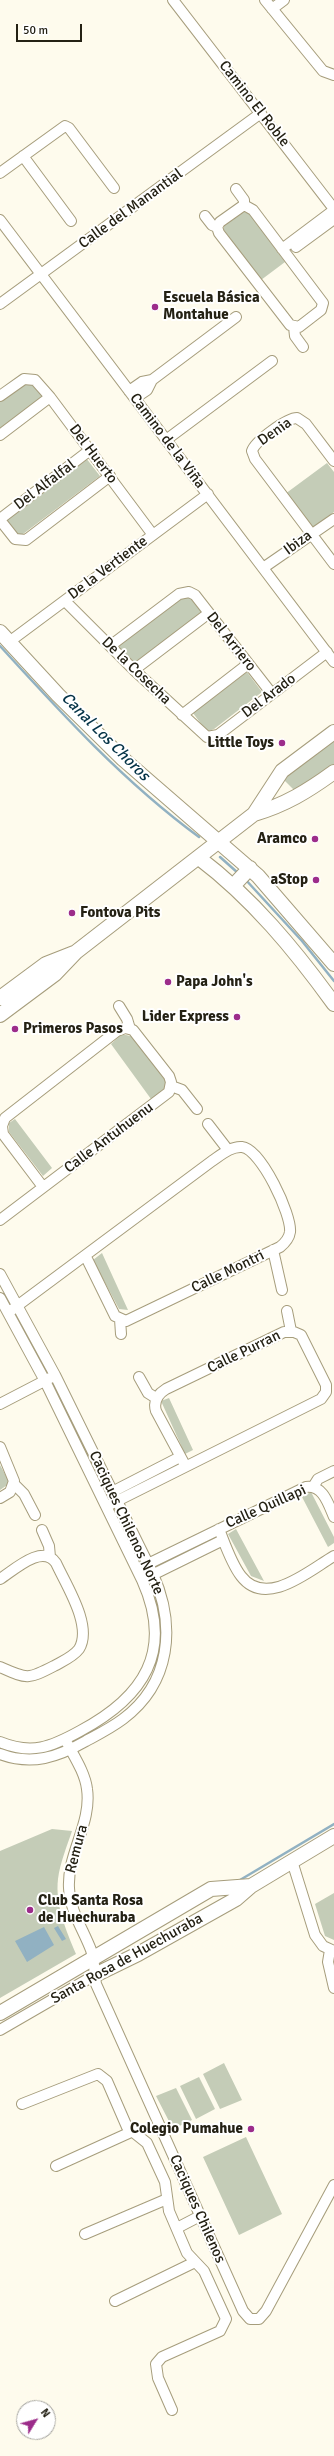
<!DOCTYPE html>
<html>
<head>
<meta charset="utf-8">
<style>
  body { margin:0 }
  #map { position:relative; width:334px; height:2456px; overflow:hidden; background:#fefbed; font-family:Signika,sans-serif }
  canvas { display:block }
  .north { position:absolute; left:16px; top:2400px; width:40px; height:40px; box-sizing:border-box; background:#fff; border:1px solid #a7a6a1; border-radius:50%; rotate:53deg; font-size:11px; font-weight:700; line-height:16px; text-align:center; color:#242114 }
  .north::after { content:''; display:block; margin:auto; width:14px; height:18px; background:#9c2c8a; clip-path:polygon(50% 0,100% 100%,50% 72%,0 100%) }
  .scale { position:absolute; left:16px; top:24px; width:66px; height:18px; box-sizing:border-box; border:2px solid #242114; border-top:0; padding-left:5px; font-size:12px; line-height:14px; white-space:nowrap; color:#242114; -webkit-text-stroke:3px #fff; paint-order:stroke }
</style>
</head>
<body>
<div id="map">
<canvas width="334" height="2456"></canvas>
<div class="north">N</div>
<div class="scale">50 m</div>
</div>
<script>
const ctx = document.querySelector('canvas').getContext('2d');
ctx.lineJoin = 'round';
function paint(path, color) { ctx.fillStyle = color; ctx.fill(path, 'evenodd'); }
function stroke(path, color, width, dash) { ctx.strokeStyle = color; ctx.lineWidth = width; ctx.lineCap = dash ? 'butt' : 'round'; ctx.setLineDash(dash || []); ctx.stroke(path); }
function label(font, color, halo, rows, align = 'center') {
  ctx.font = font + ' Signika,sans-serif'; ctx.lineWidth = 4; ctx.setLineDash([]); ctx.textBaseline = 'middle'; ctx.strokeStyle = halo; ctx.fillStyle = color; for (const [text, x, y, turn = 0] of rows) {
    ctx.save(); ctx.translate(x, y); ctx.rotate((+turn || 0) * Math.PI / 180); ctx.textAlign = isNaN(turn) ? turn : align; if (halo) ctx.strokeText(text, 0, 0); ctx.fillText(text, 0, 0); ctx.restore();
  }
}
const green = new Path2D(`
  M244 212 249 213 285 262 261 280 224 230V226Z
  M25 381 32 382 44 397 0 430V401Z
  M86 458 100 476 23 534H16L5 519Z
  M327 463 334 472V512L311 529 285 494Z
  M181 596 191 597 204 613 136 664 117 646Z
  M247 672 262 692 214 729 207 732 193 713Z
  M334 737V766L297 793 281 777Z
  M122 1034 134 1037 167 1081 164 1089 151 1099 111 1044Z
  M15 1119 52 1168 43 1176 9 1132V1123Z
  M102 1253 128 1310 119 1309 93 1260Z
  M169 1398 193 1450 185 1454 161 1401Z
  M0 1465 10 1483 0 1490Z
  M311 1492 334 1537V1543L328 1547 302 1497Z
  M236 1529 264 1581 251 1576 228 1534Z
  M52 1829 72 1831C67 1846 60 1863 58 1879 55 1905 66 1930 76 1954L0 1998V1851Z
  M334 1893V1940L325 1936 315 1904Z
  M224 2063 242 2100 220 2109 203 2074Z
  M199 2077 215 2109 196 2119 180 2086Z
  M176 2088 192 2120 173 2129 156 2096Z
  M246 2137 282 2214 239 2235 203 2157Z`);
const water = new Path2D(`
  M58 1926 66 1939 62 1941 54 1928Z
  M44 1927 54 1945 27 1962 15 1941Z`);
const stream = new Path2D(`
  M0 646C62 714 124 782 199 837
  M220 857 238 873
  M245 879 302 941 334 981
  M240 1880 334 1824`);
const street = new Path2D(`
  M173 0 334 209
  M265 0 323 71 334 75
  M272 9 284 0
  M23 156 71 221
  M0 173 65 126 69 128 114 188
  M236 189 244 200V205
  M244 205 253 210 323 303 321 310 299 327 290 325 219 233 217 227 220 222Z
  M205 216 212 225 217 227
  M0 220 334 662
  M296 247 334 219
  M282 249 334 210
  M0 304 261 113
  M294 327 295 336 303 347
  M129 391 142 382 152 380 236 317
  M0 396 24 379 35 380 50 397 153 535
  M135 398 147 390 152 380
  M0 435 50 397
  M166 440 272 361
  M334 461 306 424 297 418C287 418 255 441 252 451L255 459 334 564
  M0 519 90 450
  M0 520 15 539 26 540 110 476
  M263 568 334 519
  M65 601 134 670 207 737 218 735 327 652
  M9 642 208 494
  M110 646 179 594 189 592 195 595 272 694
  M134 670 209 613
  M182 715 248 664
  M119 1006 127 1019 130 1029
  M171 1086 182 1090 197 1109
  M208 1124 228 1150
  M0 1220 169 1092 171 1082 169 1076 133 1030 125 1028 117 1031 5 1118 2 1126 3 1134 43 1187
  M273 1250 282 1290
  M0 1274 55 1375 153 1574C176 1626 171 1683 123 1719 111 1728 99 1734 86 1741 58 1757 32 1766 0 1754
  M0 1298 45 1381 142 1580C174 1651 144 1697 80 1731 51 1747 32 1755 0 1742
  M287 1311 291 1331
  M9 1312 212 1161C221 1155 231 1146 242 1147 261 1149 292 1215 290 1232 289 1239 285 1243 280 1247L126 1321 115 1316 86 1257
  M120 1319 121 1334
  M139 1377 148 1393 156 1398
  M0 1404 50 1378
  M0 1447 14 1481 10 1492 0 1498
  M14 1484 24 1494 35 1515
  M313 1487 318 1479 334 1471
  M112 1492 180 1457
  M111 1504 321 1399 326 1392V1385L301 1335 294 1332H284L166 1389C158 1394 153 1401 156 1411L185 1465
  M219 1529C225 1544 231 1563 241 1576 266 1609 310 1570 334 1556
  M42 1530 49 1546 50 1557
  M148 1564 306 1487C323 1485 328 1503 334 1517
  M148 1577 223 1540
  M0 1579C14 1570 43 1543 56 1563 66 1585 93 1626 79 1649 73 1657 63 1661 54 1666 27 1680 27 1679 0 1667
  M65 1739C73 1755 85 1772 87 1789 92 1823 67 1854 69 1888 70 1911 83 1929 91 1950 95 1961 94 1973 96 1984L243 2311 250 2319H259L266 2311 334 2185
  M292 1861 315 1935 323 1946 334 1951
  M330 1950 328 1962 334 1988
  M0 2030 95 1975
  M22 2104 98 2074 107 2081 127 2127 147 2143 165 2182 169 2211 187 2253 204 2271 226 2319 220 2331 162 2357 156 2364 158 2378 172 2410
  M56 2166 131 2132
  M177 2228 200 2216
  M85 2234 167 2199
  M115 2301 195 2262`);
const secondary = new Path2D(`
  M0 632 58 695 123 759 258 876 334 964
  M254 814C285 805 308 791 334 772
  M199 858C252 898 295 950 334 1004
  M233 886 250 868
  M0 998 46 964 74 953
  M0 1015 55 974 76 952 254 814 282 771 334 732
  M95 1975 138 1954 236 1899 251 1886 334 1836
  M0 2013 211 1889 251 1886`);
const markers = [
  [155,307,4,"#9c2c8a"],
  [282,743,4,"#9c2c8a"],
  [315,839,4,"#9c2c8a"],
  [316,880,4,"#9c2c8a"],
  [72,913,4,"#9c2c8a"],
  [168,982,4,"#9c2c8a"],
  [237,1017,4,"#9c2c8a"],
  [15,1029,4,"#9c2c8a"],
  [30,1910,4,"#9c2c8a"],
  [251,2129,4,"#9c2c8a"]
];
const streetNames = [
  ["Camino El Roble",254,104,52],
  ["Calle del Manantial",131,209,-36],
  ["Denia",275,432,-35],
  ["Camino de la Viña",167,441,53],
  ["Del Huerto",93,454,53],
  ["Del Alfalfal",45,485,-37],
  ["Ibiza",298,543,-36],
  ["De la Vertiente",108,568,-37],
  ["Del Arriero",231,642,52],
  ["De la Cosecha",136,671,44],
  ["Del Arado",269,696,-37],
  ["Calle Antuhuenu",109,1138,-37],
  ["Calle Montri",228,1272,-26],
  ["Calle Purran",244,1352,-26],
  ["Calle Quillapi",266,1507,-24],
  ["Caciques Chilenos Norte",126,1523,65],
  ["Remura",77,1849,-75],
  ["Santa Rosa de Huechuraba",127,1959,-29],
  ["Caciques Chilenos",197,2209,66]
];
const poiNames = [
  ["Escuela Básica",163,298],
  ["Montahue",163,315],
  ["Little Toys",274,743,"right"],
  ["Aramco",307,839,"right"],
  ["aStop",308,880,"right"],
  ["Fontova Pits",80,913],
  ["Papa John's",176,982],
  ["Lider Express",229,1017,"right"],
  ["Primeros Pasos",23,1029],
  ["Club Santa Rosa",38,1901],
  ["de Huechuraba",38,1918],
  ["Colegio Pumahue",243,2129,"right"]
];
const waterNames = [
  ["Canal Los Choros",105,737,45]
];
paint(green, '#c4ccb7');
paint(water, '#91b1c2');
stroke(stream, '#91b1c2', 2.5);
stroke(street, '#a69d7c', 12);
stroke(secondary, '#a69d7c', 16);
stroke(street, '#fff', 10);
stroke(secondary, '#fff', 14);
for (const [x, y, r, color] of markers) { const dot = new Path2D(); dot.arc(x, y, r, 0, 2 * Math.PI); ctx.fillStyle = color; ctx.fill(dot); stroke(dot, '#fff', 1.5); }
label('15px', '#242114', '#fff', streetNames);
label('bold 15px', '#242114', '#fff', poiNames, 'left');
label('italic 16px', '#053347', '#fff', waterNames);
</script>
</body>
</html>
